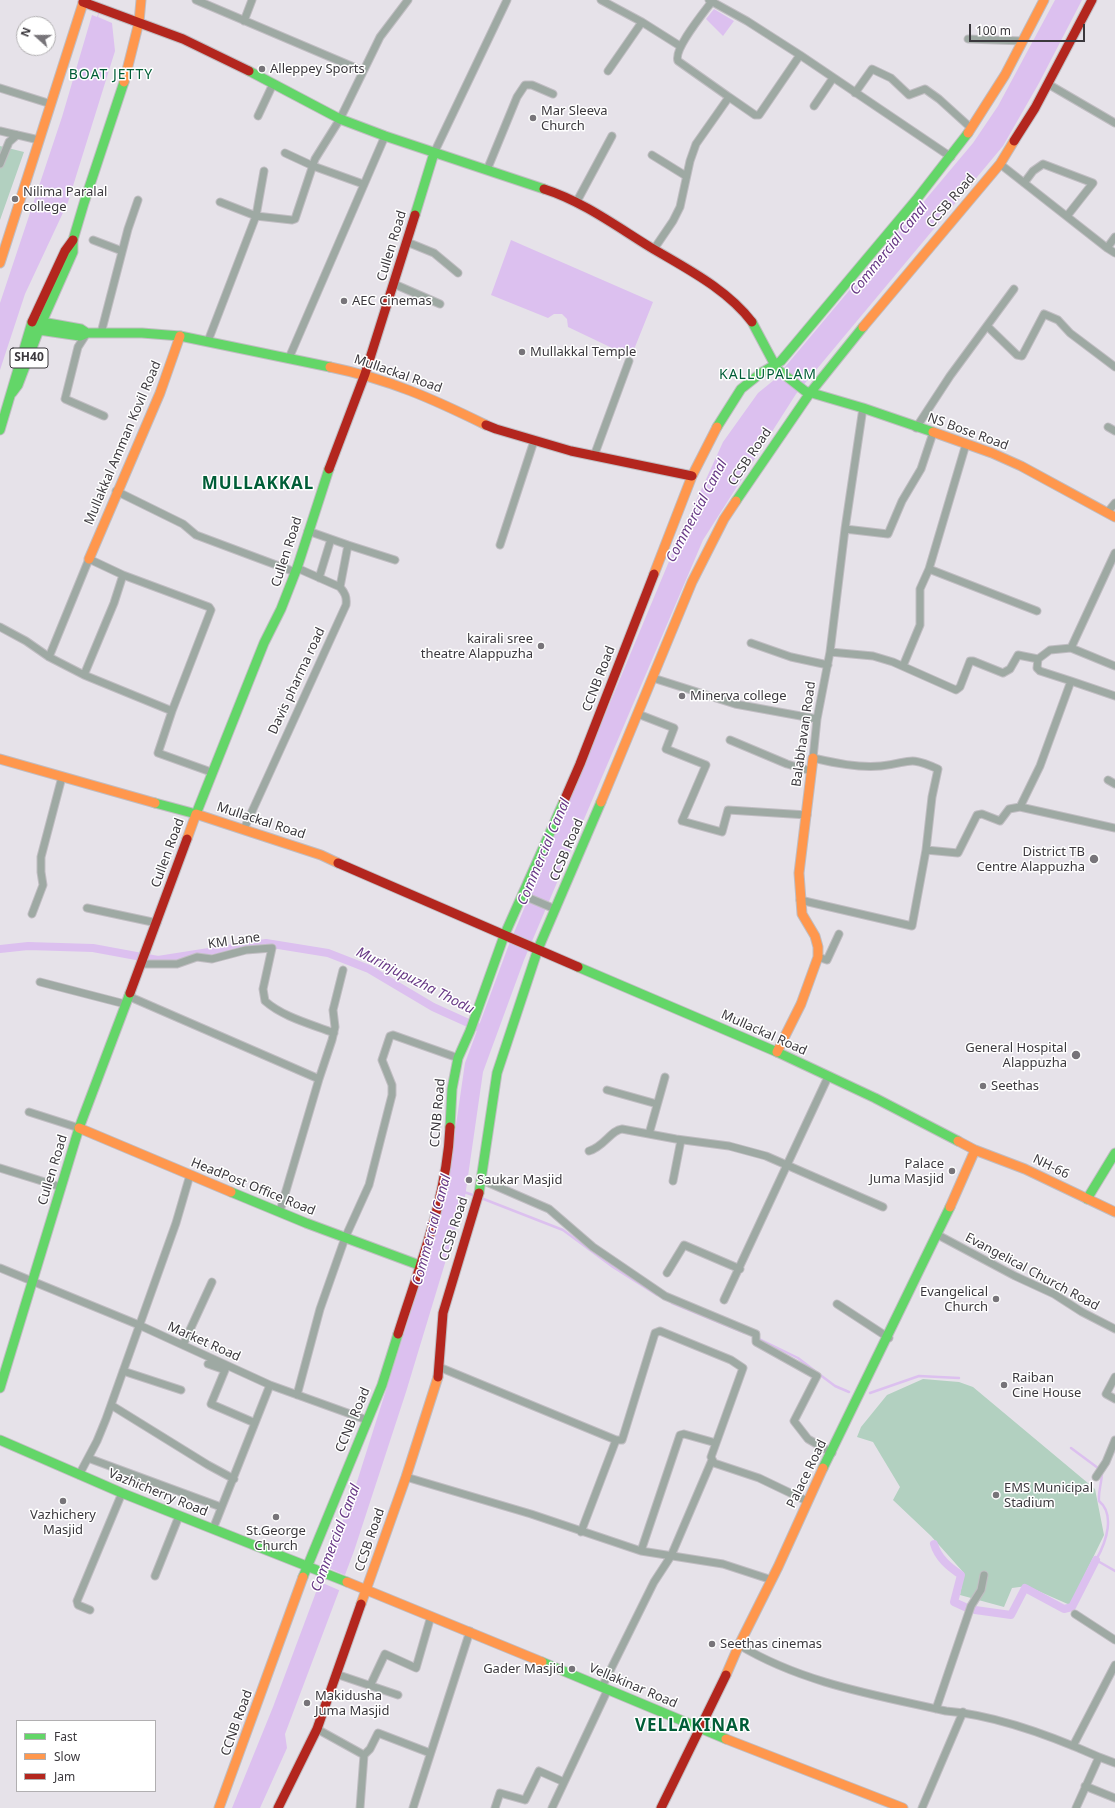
<!DOCTYPE html>
<html>
<head>
<meta charset="utf-8">
<style>
  body { margin:0 }
  #map { position:relative; width:1115px; height:1808px; overflow:hidden; background:#e6e2e9; font-family:"Noto Sans",sans-serif }
  canvas { display:block }
  .legend { position:absolute; left:16px; top:1720px; width:140px; height:72px; box-sizing:border-box; background:#fff; border:1px solid #b1afb1; margin:0; padding:5px 7px; list-style:none; font-size:12px; color:#3b383d }
  .legend li { display:flex; align-items:center; gap:8px; height:20px }
  .legend b { width:20px; border:1px solid #b1afb1 }
  .north { position:absolute; left:16px; top:16px; width:40px; height:40px; box-sizing:border-box; background:#fff; border:1px solid #b1afb1; border-radius:50%; rotate:291deg; font-size:11px; font-weight:700; line-height:16px; text-align:center; color:#3b383d }
  .north::after { content:''; display:block; margin:auto; width:14px; height:18px; background:#777479; clip-path:polygon(50% 0,100% 100%,50% 72%,0 100%) }
  .scale { position:absolute; left:969px; top:24px; width:116px; height:18px; box-sizing:border-box; border:2px solid #3b383d; border-top:0; padding-left:5px; font-size:12px; line-height:14px; white-space:nowrap; color:#3b383d; -webkit-text-stroke:3px #fff; paint-order:stroke }
</style>
</head>
<body>
<div id="map">
<canvas width="1115" height="1808"></canvas>
<ul class="legend">
<li><b style="height:5px;background:#63d668"></b>Fast</li>
<li><b style="height:5px;background:#ff974d"></b>Slow</li>
<li><b style="height:5px;background:#b3261e"></b>Jam</li>
</ul>
<div class="north">N</div>
<div class="scale">100 m</div>
</div>
<script>
const ctx = document.querySelector('canvas').getContext('2d');
ctx.lineJoin = 'round';
function paint(path, color) { ctx.fillStyle = color; ctx.fill(path, 'evenodd'); }
function stroke(path, color, width, dash) { ctx.strokeStyle = color; ctx.lineWidth = width; ctx.lineCap = dash ? 'butt' : 'round'; ctx.setLineDash(dash || []); ctx.stroke(path); }
function label(font, color, halo, rows, align = 'center') {
  ctx.font = font + ' "Noto Sans",sans-serif'; ctx.lineWidth = 3; ctx.setLineDash([]); ctx.textBaseline = 'middle'; ctx.strokeStyle = halo; ctx.fillStyle = color; for (const [text, x, y, turn = 0] of rows) {
    ctx.save(); ctx.translate(x, y); ctx.rotate((+turn || 0) * Math.PI / 180); ctx.textAlign = isNaN(turn) ? turn : align; if (halo) ctx.strokeText(text, 0, 0); ctx.fillText(text, 0, 0); ctx.restore();
  }
}
const green = new Path2D(`
  M0 146 24 152 0 220Z
  M923 1379 959 1382 973 1387 1095 1489 1104 1535 1070 1605 1027 1586 1012 1588 1004 1607 960 1595 964 1573 931 1536 893 1500 900 1487 873 1442 857 1437 861 1427 887 1395Z`);
const water = new Path2D(`
  M103 0 98 17 112 23 115 51 68 202 25 294 0 370V303L62 117 92 15 97 17Z
  M1055 0H1082L1039 83 1003 146 796 394 703 540 524 960 483 1072 465 1197 406 1392 354 1551 285 1734 287 1748 260 1808H232L273 1707 355 1488 424 1270 448 1180 465 1063 508 947 675 547 723 442 758 393 774 380 973 143 998 106Z
  M714 9 734 21 723 36 706 19Z
  M511 240 653 302 631 357 568 327 567 319 562 314H554L548 318 491 295Z`);
const pier = new Path2D(`
  M324 1566 347 1576 341 1591 318 1581Z`);
const stream = new Path2D(`
  M464 1192 476 1196
  M481 1198 563 1230 613 1267 657 1295
  M672 1303 745 1333
  M757 1338 798 1358 815 1371
  M819 1374 835 1386 849 1392
  M870 1393 919 1376 959 1378
  M1071 1448 1102 1471C1102 1483 1098 1491 1099 1501 1115 1514 1107 1541 1096 1560L1115 1571`);
const canal = new Path2D(`
  M0 949 28 946 93 948 158 960 266 943 328 953 369 969 433 1007 486 1031
  M934 1544C938 1558 949 1567 961 1575L954 1602 965 1607
  M975 1610 1011 1615 1025 1588 1064 1609 1072 1607 1096 1560`);
const street = new Path2D(`
  M196 0 363 71
  M601 0 642 22 680 46
  M709 0 747 21 800 55 951 157
  M244 21 252 0
  M968 39 1023 41
  M608 71 642 22
  M1048 84 1115 123
  M0 88 51 104
  M855 93 872 69 891 78 909 95 925 89 939 99 971 128
  M729 97 755 115H759L800 55
  M814 106 833 78
  M258 116 273 84
  M0 131 39 140
  M285 153 313 166 363 184
  M434 153 507 0
  M652 155 686 176
  M0 164 9 142 17 135
  M1000 164 1107 248
  M487 170 517 97 525 85H532L553 94
  M1024 183 1033 171 1043 164 1093 183 1067 216
  M220 202 256 216 292 220 295 219 315 159 340 119 380 37 408 0
  M576 203 612 136
  M1115 237 1107 248 1115 253
  M93 240 122 251
  M407 242 434 253 458 273
  M654 249 673 221 680 207 690 161 696 144 729 97 678 61C673 49 705 11 713 0
  M394 284 440 304
  M987 326 1017 355 1022 356 1044 314 1058 320 1070 333 1115 367
  M87 333 78 347 65 399 104 416
  M101 333 128 229 138 200
  M208 341 256 216 264 171
  M289 358 385 136
  M863 408 845 529 830 652 817 719 813 758C835 763 858 768 881 766 911 763 907 755 938 769L932 797 926 850
  M1108 427 1115 431
  M916 428 950 376 1014 289
  M966 444 929 569 1037 611
  M594 456 629 361
  M116 491 183 524 196 535 295 572
  M1107 513 1115 503
  M845 529 888 534 902 501 921 469 933 433
  M308 531 348 545 340 587
  M348 545 395 560
  M500 545 534 441
  M1115 553 1071 648 1050 650 1038 659 1037 668 1040 671 1071 681 1040 766 1020 807 1115 828
  M319 578 331 539
  M0 627 26 641 49 657 84 675 172 711 158 753 211 772
  M751 643 791 657 828 665
  M1071 648 1115 666
  M830 652 873 656 893 662 956 690 960 687 970 661H973L1003 673 1010 669 1018 655 1038 659
  M49 657 89 559 123 575 209 607 211 610 172 711
  M903 666 920 625V589L929 569
  M84 675 114 603 123 575
  M653 678 735 704 817 719
  M1071 681 1115 696
  M638 714 674 728 666 749 706 765 682 821 722 832 728 810 807 815
  M730 740 787 764 811 771
  M1108 780 1115 784
  M244 829 346 605C347 597 345 593 340 587L297 568
  M522 895 555 909
  M800 900 912 926 926 850 958 853 977 815 982 814 1000 821 1009 809 1020 807
  M87 908 157 923
  M32 914 43 885 41 872V857L62 777
  M818 957 827 960 839 934
  M141 964H177L197 957 212 959 246 950 272 948 263 989 265 1001C283 1017 311 1024 334 1033
  M40 982 125 1004
  M128 996 319 1079
  M607 1090 657 1104
  M29 1112 79 1128
  M649 1134 665 1077
  M589 1151C604 1147 611 1130 622 1129L676 1139 729 1146 766 1156 883 1207
  M0 1168 61 1187
  M482 1180 549 1209 593 1247 665 1296 756 1334V1342L817 1376 794 1421 808 1439 832 1453
  M673 1181 681 1140
  M280 1211 319 1079 332 1040 335 1027 333 1010 343 970
  M938 1235 1015 1276 1054 1294 1082 1312 1115 1329
  M0 1268 139 1325 270 1385 367 1420
  M667 1273 684 1245 740 1269
  M724 1300 828 1077
  M837 1304 889 1338
  M183 1345 212 1282
  M208 1364 225 1370 211 1404 255 1423
  M439 1367 616 1440 581 1532
  M123 1371 181 1390
  M1115 1377 1106 1394 1115 1399
  M297 1395 320 1309 345 1238 369 1185 392 1095V1085L382 1060 390 1036 393 1035 458 1058
  M111 1405 208 1465 234 1479
  M616 1440H622L623 1437 655 1333 660 1331 731 1360 743 1368 711 1457 714 1463 759 1478 807 1501
  M88 1458 221 1507
  M79 1475 97 1441 106 1419 176 1223 190 1175
  M406 1477 531 1514 641 1551 723 1564 772 1580
  M1096 1477 1106 1462 1115 1440
  M213 1529 270 1385
  M641 1551 680 1435 684 1434 716 1443
  M155 1576 179 1516
  M90 1610 78 1605 77 1601 122 1493
  M1075 1614 1115 1640
  M739 1645C802 1683 875 1695 946 1711 995 1715 1054 1737 1099 1757L1076 1808
  M336 1674 398 1695
  M370 1686 385 1654 416 1668 431 1616
  M602 1687 654 1582 671 1556 712 1460
  M936 1709 971 1606 981 1590 984 1575
  M317 1729 364 1755 360 1808
  M1073 1746 1115 1665
  M364 1755 370 1749 378 1733 430 1753
  M1099 1757 1115 1763
  M1085 1786 1115 1798
  M413 1808 470 1631
  M495 1808 500 1793 525 1800 539 1771 564 1782
  M552 1808 608 1689
  M922 1808 963 1712`);
const fast = new Path2D(`
  M249 71 340 119 385 136 544 189
  M415 215 434 153
  M752 322 777 369 805 391 863 408 933 432
  M39 330 80 336 87 333H142L180 336 330 367
  M87 333 81 329 42 322 73 252V240L84 203 124 82
  M717 427 741 389 761 373 781 361 916 200 968 133
  M0 430 32 322H42L18 385 12 393
  M736 501 810 393 863 327
  M155 803 196 814 264 643 281 609 297 568 329 469
  M578 967 777 1052 875 1098 958 1141
  M450 1127 452 1089 458 1058 470 1031 504 936 564 801
  M231 1192 306 1223 419 1265
  M479 1193 497 1073 538 949 601 802
  M1087 1199 1115 1153
  M0 1388 79 1128 130 993
  M0 1440 122 1493 347 1582
  M823 1468 950 1207
  M303 1577 382 1385 398 1334
  M542 1662 726 1739`);
const slow = new Path2D(`
  M124 82 139 22 141 0
  M968 133 1005 75 1044 0
  M0 263 84 0
  M863 327 1000 164 1014 141
  M330 367C389 379 433 399 486 425
  M933 432 992 453 1021 466 1115 517
  M89 559 160 393 180 336
  M654 574 692 476 717 427
  M0 759 155 803
  M601 802 692 582 724 519 736 501
  M187 839 196 814 321 855 338 863
  M777 1052 801 1004 818 957V947L815 936 802 914 799 873 813 758
  M79 1128 231 1192
  M958 1141 975 1150 1025 1169 1115 1212
  M950 1207 975 1150
  M347 1582 542 1662
  M361 1604 406 1477 438 1377
  M726 1675 739 1645 778 1567 823 1468
  M726 1739 903 1808
  M219 1808 303 1577`);
const jam = new Path2D(`
  M83 2 183 39 249 71
  M1014 141 1035 108 1092 0
  M544 189C582 201 616 226 650 247 685 268 726 288 752 322
  M32 322 65 251 73 240
  M486 425 496 429 571 451 692 476
  M329 469 365 374 415 215
  M564 801 580 764 654 574
  M338 863 578 967
  M130 993 187 839
  M398 1334C419 1267 447 1198 450 1127
  M438 1377 443 1313 479 1193
  M278 1808 317 1729 361 1604
  M661 1808 726 1675`);
const markers = [
  [262,69,4,"#777479"],
  [533,118,4,"#777479"],
  [15,199,4,"#777479"],
  [344,301,4,"#777479"],
  [522,352,4,"#777479"],
  [541,646,4,"#777479"],
  [682,696,4,"#777479"],
  [1094,859,5,"#777479"],
  [1076,1055,5,"#777479"],
  [983,1086,4,"#777479"],
  [952,1171,4,"#777479"],
  [469,1180,4,"#777479"],
  [996,1299,4,"#777479"],
  [1004,1385,4,"#777479"],
  [996,1495,4,"#777479"],
  [63,1501,4,"#777479"],
  [276,1517,4,"#777479"],
  [712,1644,4,"#777479"],
  [572,1669,4,"#777479"],
  [307,1703,4,"#777479"]
];
const shields = [
  [29,358,38]
];
const shieldNames = [
  ["SH40",29,358]
];
const poiNames = [
  ["Alleppey Sports",270,69],
  ["Mar Sleeva",541,111],
  ["Church",541,126],
  ["Nilima Paralal",23,192],
  ["college",23,207],
  ["AEC Cinemas",352,301],
  ["Mullakkal Temple",530,352],
  ["kairali sree",533,639,"right"],
  ["theatre Alappuzha",533,654,"right"],
  ["Minerva college",690,696],
  ["District TB",1085,852,"right"],
  ["Centre Alappuzha",1085,867,"right"],
  ["General Hospital",1067,1048,"right"],
  ["Alappuzha",1067,1063,"right"],
  ["Seethas",991,1086],
  ["Palace",944,1164,"right"],
  ["Juma Masjid",944,1179,"right"],
  ["Saukar Masjid",477,1180],
  ["Evangelical",988,1292,"right"],
  ["Church",988,1307,"right"],
  ["Raiban",1012,1378],
  ["Cine House",1012,1393],
  ["EMS Municipal",1004,1488],
  ["Stadium",1004,1503],
  ["Vazhichery",63,1515,"center"],
  ["Masjid",63,1530,"center"],
  ["St.George",276,1531,"center"],
  ["Church",276,1546,"center"],
  ["Seethas cinemas",720,1644],
  ["Gader Masjid",564,1669,"right"],
  ["Makidusha",315,1696],
  ["Juma Masjid",315,1711]
];
const streetNames = [
  ["CCSB Road",951,201,-49],
  ["Cullen Road",392,246,-73],
  ["Mullackal Road",398,374,19],
  ["NS Bose Road",968,432,20],
  ["Mullakkal Amman Kovil Road",123,443,-67],
  ["CCSB Road",750,457,-56],
  ["Cullen Road",287,552,-72],
  ["CCNB Road",599,679,-69],
  ["Davis pharma road",297,681,-65],
  ["Balabhavan Road",804,734,-82],
  ["Mullackal Road",261,821,18],
  ["CCSB Road",567,850,-67],
  ["Cullen Road",168,853,-70],
  ["KM Lane",234,941,-8],
  ["Mullackal Road",764,1033,24],
  ["CCNB Road",438,1113,-85],
  ["NH-66",1051,1167,26],
  ["Cullen Road",53,1170,-73],
  ["HeadPost Office Road",253,1187,22],
  ["CCSB Road",454,1229,-72],
  ["Evangelical Church Road",1032,1272,28],
  ["Market Road",204,1342,24],
  ["CCNB Road",353,1420,-67],
  ["Palace Road",807,1474,-64],
  ["Vazhicherry Road",158,1493,22],
  ["CCSB Road",370,1540,-71],
  ["Vellakinar Road",633,1686,23],
  ["CCNB Road",237,1723,-70]
];
const neighbourhoodNames = [
  ["BOAT JETTY",111,75],
  ["KALLUPALAM",768,375]
];
const waterNames = [
  ["Commercial Canal",889,249,-51],
  ["Commercial Canal",697,511,-62],
  ["Commercial Canal",544,852,-67],
  ["Murinjupuzha Thodu",415,981,27],
  ["Commercial Canal",432,1230,-75],
  ["Commercial Canal",336,1538,-69]
];
const districtNames = [
  ["MULLAKKAL",258,484],
  ["VELLAKINAR",693,1726]
];
paint(green, '#b2d0c0');
paint(water, '#dcc0ef');
paint(pier, '#e6e2e9');
stroke(stream, '#dcc0ef', 2.5);
stroke(canal, '#dcc0ef', 8);
stroke(street, '#c0bdc2', 9);
stroke(fast, '#c0bdc2', 11);
stroke(slow, '#c0bdc2', 11);
stroke(jam, '#c0bdc2', 11);
stroke(street, '#9ea9a3', 7);
stroke(fast, '#63d668', 9);
stroke(slow, '#ff974d', 9);
stroke(jam, '#b3261e', 9);
for (const [x, y, r, color] of markers) { const dot = new Path2D(); dot.arc(x, y, r, 0, 2 * Math.PI); ctx.fillStyle = color; ctx.fill(dot); stroke(dot, '#fff', 1.5); }
for (const [x, y, w] of shields) { const box = new Path2D(); box.roundRect(x - w / 2, y - 10, w, 20, 3); ctx.fillStyle = '#fff'; ctx.fill(box); stroke(box, '#3b383d', 1); }
label('bold 12px', '#3b383d', null, shieldNames);
label('13px', '#3b383d', '#fff', poiNames, 'left');
label('13px', '#3b383d', '#fff', streetNames);
ctx.letterSpacing = '1px';
label('14px', '#005d37', '#fff', neighbourhoodNames);
ctx.letterSpacing = '0px';
label('italic 14px', '#683986', '#fff', waterNames);
ctx.letterSpacing = '1px';
label('bold 17px', '#005d37', '#fff', districtNames);
ctx.letterSpacing = '0px';
</script>
</body>
</html>
